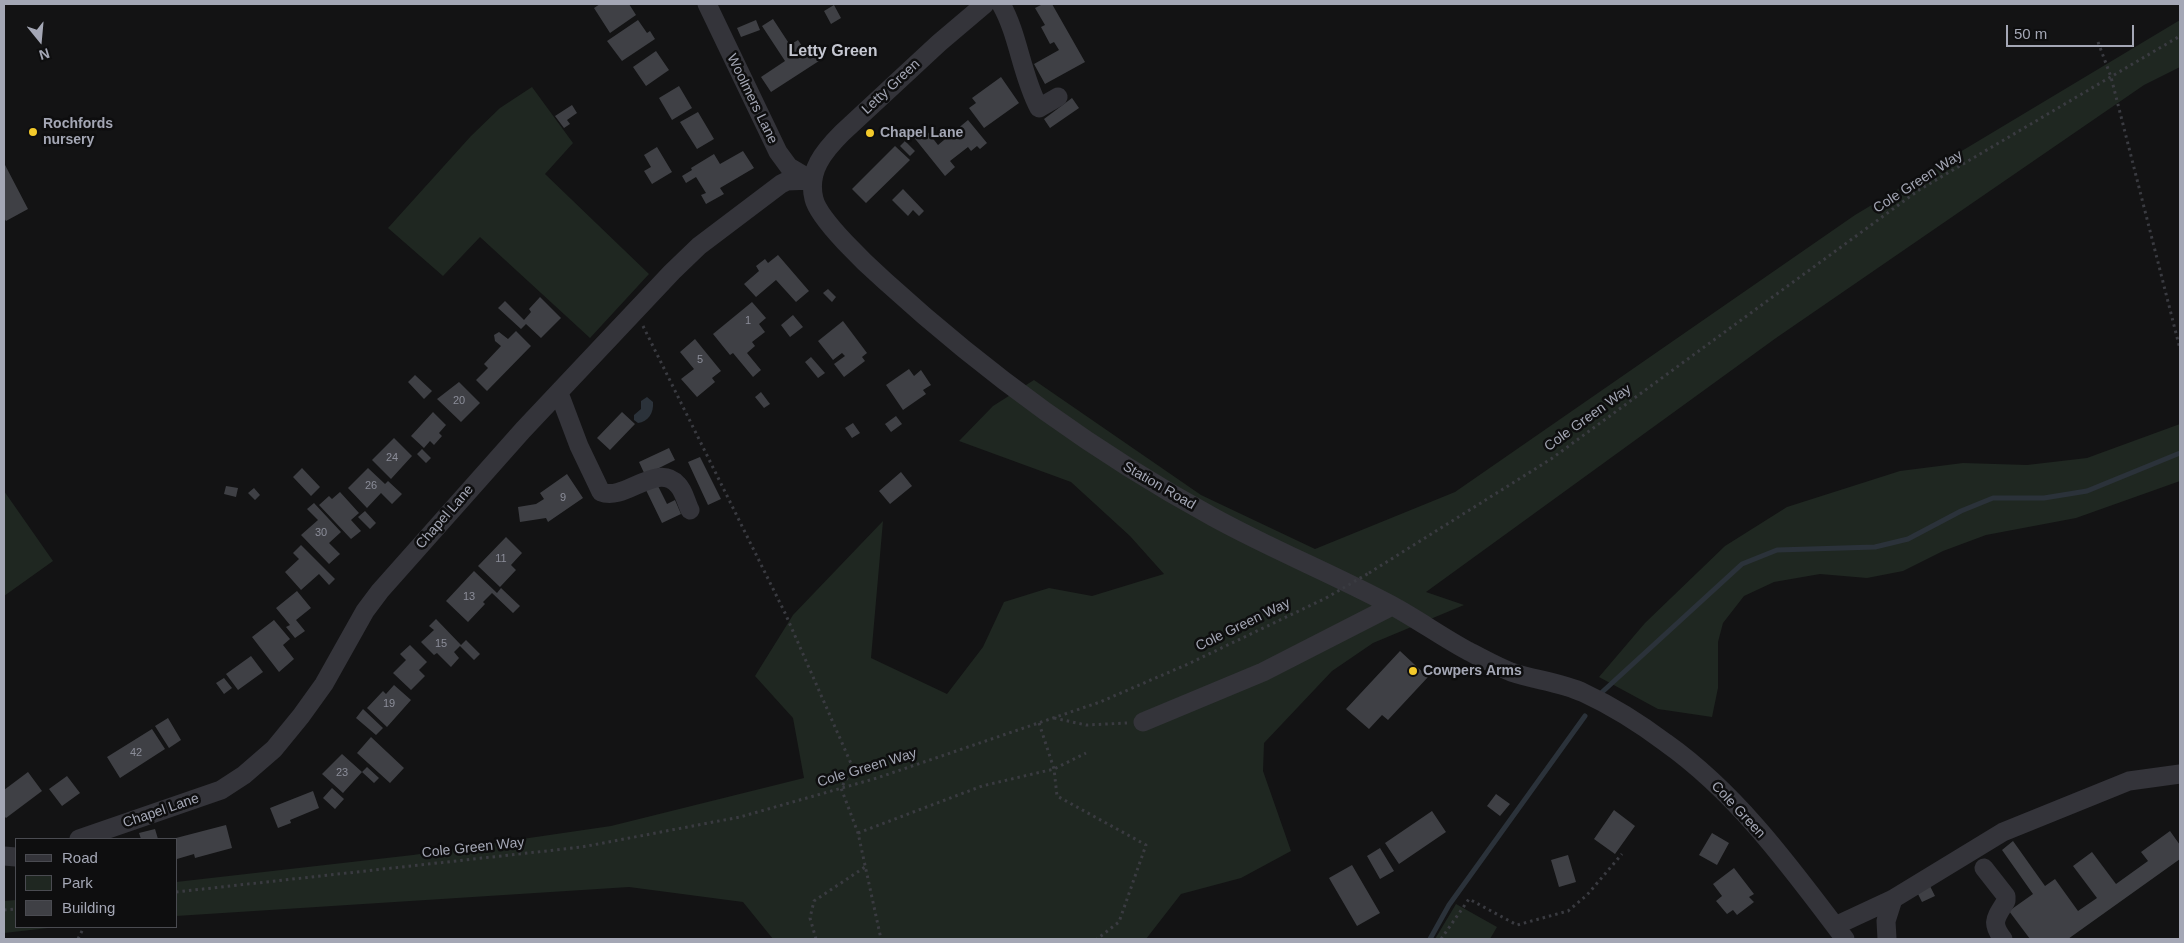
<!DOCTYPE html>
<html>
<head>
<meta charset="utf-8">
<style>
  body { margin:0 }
  #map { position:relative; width:2184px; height:943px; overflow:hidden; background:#131314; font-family:Arial,sans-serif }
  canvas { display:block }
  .frame { position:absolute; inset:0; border:5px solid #a4a7b5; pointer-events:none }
  .legend { position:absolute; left:15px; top:838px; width:162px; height:90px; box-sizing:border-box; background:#0e0e0f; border:1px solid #4a4b51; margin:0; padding:6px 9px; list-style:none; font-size:15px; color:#a4a7b5 }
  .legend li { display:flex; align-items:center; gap:10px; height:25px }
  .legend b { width:25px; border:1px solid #4a4b51 }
  .north { position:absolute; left:15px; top:15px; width:50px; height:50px; -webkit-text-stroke:4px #0e0e0f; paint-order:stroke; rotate:163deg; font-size:14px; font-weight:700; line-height:20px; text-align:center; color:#a4a7b5 }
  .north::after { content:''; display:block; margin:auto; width:18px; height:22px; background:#a4a7b5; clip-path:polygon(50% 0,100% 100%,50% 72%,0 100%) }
  .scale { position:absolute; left:2006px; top:25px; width:128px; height:22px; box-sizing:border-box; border:2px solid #a4a7b5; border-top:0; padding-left:6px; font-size:15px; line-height:18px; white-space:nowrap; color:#a4a7b5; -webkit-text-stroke:4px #0e0e0f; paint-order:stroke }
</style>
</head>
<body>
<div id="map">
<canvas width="2184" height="943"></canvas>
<div class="frame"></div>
<ul class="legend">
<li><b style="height:6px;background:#34343a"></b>Road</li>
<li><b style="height:14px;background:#1f2721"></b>Park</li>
<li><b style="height:14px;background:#3f4045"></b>Building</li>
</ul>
<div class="north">N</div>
<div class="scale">50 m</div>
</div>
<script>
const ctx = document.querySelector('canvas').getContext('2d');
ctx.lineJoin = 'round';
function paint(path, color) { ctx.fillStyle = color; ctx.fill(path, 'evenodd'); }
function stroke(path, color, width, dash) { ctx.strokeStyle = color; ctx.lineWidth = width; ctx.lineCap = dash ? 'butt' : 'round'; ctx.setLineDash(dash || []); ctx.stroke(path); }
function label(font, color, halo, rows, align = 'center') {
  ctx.font = font + ' Arial,sans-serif'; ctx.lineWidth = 5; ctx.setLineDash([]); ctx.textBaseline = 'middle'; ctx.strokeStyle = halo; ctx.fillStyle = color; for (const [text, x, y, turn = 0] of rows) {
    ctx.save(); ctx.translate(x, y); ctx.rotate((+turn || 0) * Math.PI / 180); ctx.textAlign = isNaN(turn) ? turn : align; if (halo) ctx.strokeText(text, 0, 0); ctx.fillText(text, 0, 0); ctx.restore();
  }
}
const green = new Path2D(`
  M2180 20V67L2144 85 1776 338 1426 592 1464 605 1373 643 1332 671 1264 743 1263 771 1291 851 1241 878 1181 894 1146 939H773L743 902 629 887 176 916V882L413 855 611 826 804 778 793 718 755 676 793 615 883 521 871 658 947 694 983 647 1004 602 1049 588 1092 596 1164 574 1130 536 1071 482 959 441 993 406 1034 380 1201 495 1315 549 1455 492 1855 215Z
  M532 87 573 143 545 174 649 274 590 338 480 237 443 276 388 228 471 136 500 108Z
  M2180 424V481L2076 518 1986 535 1943 551 1903 571 1867 578 1820 574 1774 582 1744 596 1723 623 1718 642V688L1712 717 1658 709 1599 677 1645 623 1725 546 1787 507 1900 471 1963 463 2027 465 2087 458Z
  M4 491 53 561 4 596Z
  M16 900V927H57L4 933V901Z
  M1456 904 1497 927 1490 939H1435Z`);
const water = new Path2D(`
  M647 397 653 402C654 413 648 422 638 423L634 420V415L641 409V401Z`);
const stream = new Path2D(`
  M1600 694 1742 564 1777 550 1875 547 1908 539 1961 511 1993 498H2044L2087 491 2180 453
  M1430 939 1449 905 1585 716`);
const building = new Path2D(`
  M600 4H629L636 15 610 33 594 8Z
  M1043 4H1052L1085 62 1045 84 1034 64 1059 50 1054 42 1050 44 1041 27 1045 25 1035 8Z
  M834 5 841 18 831 24 824 11Z
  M773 19 790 45 798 40 806 52 814 47 822 59 771 92 761 77 785 61 762 26Z
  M638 20 647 33 650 31 655 39 622 61 607 41Z
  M756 20 760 30 741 37 737 28Z
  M656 51 669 70 646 86 633 67Z
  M1001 77 1019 103 984 128 969 108 976 103 972 98Z
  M679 86 692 108 672 120 659 98Z
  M1072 98 1079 108 1050 128 1044 119Z
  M572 105 577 113 567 120 570 124 564 128 555 116Z
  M698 112 714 139 697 149 680 122Z
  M968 120 987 143 980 149 977 146 971 151 968 147 950 161 955 167 945 176 912 135 923 126 938 145Z
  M905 141 915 151 910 156 900 146Z
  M895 146 910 160 866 203 852 189Z
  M657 147 672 172 652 184 644 171 651 167 644 155Z
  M743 151 754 168 720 188 724 194 706 204 701 195 706 193 696 177 686 183 682 176 692 170 691 168 714 154 720 164Z
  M4 163 28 209 6 221 4 218Z
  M903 189 924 211 919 216 913 210 908 216 892 200Z
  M778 255 809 291 796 302 776 280 756 297 744 284 759 271 756 266 765 259 768 263Z
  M828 289 836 297 832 302 823 293Z
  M540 297 561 318 541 338 526 324 521 329 498 308 505 301 524 320 531 312 529 309Z
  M752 302 766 318 759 324 765 332 752 342 755 346 747 353 761 370 753 377 733 353 730 355 713 334Z
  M793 315 803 327 790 337 781 325Z
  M843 321 867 353 862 357 865 361 844 377 834 364 845 356 842 353 833 360 818 341Z
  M516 331 531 346 487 391 476 380 488 368 484 364 501 346 495 341 494 335 499 332 508 339Z
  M695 339 721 371 712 378 715 382 697 397 681 379 694 369 680 352Z
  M811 357 825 373 818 378 805 362Z
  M909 369 914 376 921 370 931 385 923 390 926 394 903 410 886 385Z
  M415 375 432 391 424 399 408 382Z
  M459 382 480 403 461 422 437 399Z
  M761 392 770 404 764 408 755 397Z
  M433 412 446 425 439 433 442 436 434 445 430 441 424 448 411 436Z
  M622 412 635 424 610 450 597 438Z
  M896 416 902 424 891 432 885 424Z
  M853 423 860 433 852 438 845 428Z
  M394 438 412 456 391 479 372 460Z
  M669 448 675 460 645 475 639 462Z
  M422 449 431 458 426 463 417 454Z
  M700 457 721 499 708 505 688 462Z
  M302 468 320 487 311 496 293 477Z
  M368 468 385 484 388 481 402 494 392 504 381 493 367 508 348 488Z
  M901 472 912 486 890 504 879 491Z
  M567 474 583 498 548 522 546 518 520 522 518 507 536 504 544 499 540 493Z
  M657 484 667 504 675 500 681 514 662 523 646 490Z
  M226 486 238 488 236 497 224 494Z
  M254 488 260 495 255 500 248 493Z
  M340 492 359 513 351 520 361 531 351 539 319 505 329 496 332 499Z
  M314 503 341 532 329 543 340 554 329 564 301 535 318 520 307 509Z
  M365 511 376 523 370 529 358 517Z
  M506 537 522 553 511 565 516 570 500 587 478 566Z
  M301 545 335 579 329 585 319 574 301 590 285 572 299 559 293 553Z
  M474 571 497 593 501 588 520 606 513 613 492 593 483 602 485 604 468 622 446 601Z
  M297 591 311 608 296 620 305 631 295 638 286 627 290 625 276 608Z
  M436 619 461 645 466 640 480 654 474 660 460 646 454 652 459 658 451 667 437 653 434 655 421 642 434 630 429 626Z
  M274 620 290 639 283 645 294 659 279 672 252 637Z
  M410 645 427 662 419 670 425 676 411 690 393 673 406 660 400 654Z
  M1400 651 1428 677 1388 720 1382 715 1369 729 1346 709Z
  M251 656 263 672 238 690 226 674Z
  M224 678 232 688 224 694 216 683Z
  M394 685 411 700 387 727 367 708 383 691 386 694Z
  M363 709 383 728 376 735 356 718Z
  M168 718 181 740 169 748 155 726Z
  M152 729 165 749 120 778 107 757Z
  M371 737 404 768 390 783 357 753Z
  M342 754 362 772 343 793 322 774Z
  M367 767 379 778 374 783 362 772Z
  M28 772 42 791 6 818 4 816V790Z
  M67 776 80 793 62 806 49 789Z
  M332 788 344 799 335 809 323 798Z
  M313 791 319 808 290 820 291 823 278 828 270 808Z
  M1496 794 1510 804 1500 816 1487 806Z
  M1614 810 1635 826 1615 854 1594 839Z
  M1432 811 1446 832 1399 864 1385 843Z
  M226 825 232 848 195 858 194 854 177 859 176 838Z
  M155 829 158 839H141L139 833Z
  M2170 831 2180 845V859L2068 939H2030L2009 911 2033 894 2002 850 2013 841 2045 886 2055 879 2078 911 2097 898 2073 866 2092 852 2116 884 2148 861 2141 852Z
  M1712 833 1729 843 1717 865 1699 855Z
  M1380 848 1394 871 1380 879 1367 856Z
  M1568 855 1576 882 1559 887 1551 860Z
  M1352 865 1380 913 1357 926 1329 878Z
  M1734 868 1754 894 1749 897 1754 902 1737 915 1733 910 1727 914 1716 901 1722 896 1713 884Z
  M1930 886 1935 896 1922 902 1917 892Z`);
const path = new Path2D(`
  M2098 42 2111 77 2180 349
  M643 326 785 613 853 768 841 788 858 833 881 939
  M1369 573 1551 459 1919 190 2180 36
  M1054 718 1086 725 1127 723
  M1039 723 1054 769 1057 796 1146 845 1119 922 1097 939
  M858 833 982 786 1054 769 1086 753
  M176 892 582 847 740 817 877 778 1100 702 1188 664 1326 598
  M4 910 16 909
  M78 939 84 927
  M816 939 810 918 814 901 865 867
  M1441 939 1469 899 1517 925 1568 911 1587 895 1622 854`);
const minor = new Path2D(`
  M707 4 778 152 789 167 811 180
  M985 4 939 43 842 133C824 151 807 171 814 199 819 220 868 266 885 281 987 374 1092 451 1213 517 1271 549 1333 574 1391 605 1417 619 1442 637 1468 651 1482 658 1496 666 1511 672 1534 680 1561 682 1584 693 1610 705 1642 725 1666 743 1738 794 1792 869 1845 939
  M1001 4C1019 36 1021 74 1039 108L1058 97
  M559 393 579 446 601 492C625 502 657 461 678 485 684 491 686 502 690 510
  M1143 722 1263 672 1392 606
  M79 839 221 790 244 775 274 749 301 716 324 684 365 611 380 591 523 430 672 272 699 246 781 184 787 181 812 180
  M4 856 16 857
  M1984 868 2006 896V901C1996 918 1990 922 2003 939
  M1835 926 1893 899 2003 832 2129 781 2180 774
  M1887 939 1886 921 1893 899`);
const pathBridge = new Path2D(`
  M1326 598 1369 573`);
const markers = [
  [33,132,5,"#f4ca2b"],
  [870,133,5,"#f4ca2b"],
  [1413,671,5,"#f4ca2b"]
];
const numberNames = [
  ["1",748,321],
  ["5",700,360],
  ["20",459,401],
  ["24",392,458],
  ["26",371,486],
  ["9",563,498],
  ["30",321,533],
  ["11",501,559],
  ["13",469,597],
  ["15",441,644],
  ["19",389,704],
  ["42",136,753],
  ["23",342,773]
];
const streetNames = [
  ["Letty Green",891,87,-43],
  ["Woolmers Lane",752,99,64],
  ["Cole Green Way",1918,182,-33],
  ["Cole Green Way",1588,418,-36],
  ["Station Road",1159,486,30],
  ["Chapel Lane",445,517,-49],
  ["Cole Green Way",1243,625,-26],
  ["Cole Green Way",867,768,-17],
  ["Cole Green",1738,810,47],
  ["Chapel Lane",161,811,-19],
  ["Cole Green Way",473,848,-6]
];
const poiNames = [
  ["Rochfords",43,124],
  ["nursery",43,140],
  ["Chapel Lane",880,133],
  ["Cowpers Arms",1423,671]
];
const quarterNames = [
  ["Letty Green",833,52]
];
paint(green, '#1f2721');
paint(water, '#2b323a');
stroke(stream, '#2b323a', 5);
paint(building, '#3f4045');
stroke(path, '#3a3b41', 3, [2.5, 4]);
stroke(minor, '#34343a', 19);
stroke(pathBridge, '#3a3b41', 3, [2.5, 4]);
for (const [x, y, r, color] of markers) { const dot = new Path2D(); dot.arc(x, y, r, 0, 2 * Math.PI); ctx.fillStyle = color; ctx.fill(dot); stroke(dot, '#0e0e0f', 2); }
label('11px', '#8b8d99', null, numberNames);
label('14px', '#a4a7b5', '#0e0e0f', streetNames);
label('bold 14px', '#a4a7b5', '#0e0e0f', poiNames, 'left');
label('bold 16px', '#c5c7d1', '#0e0e0f', quarterNames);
</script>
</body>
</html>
